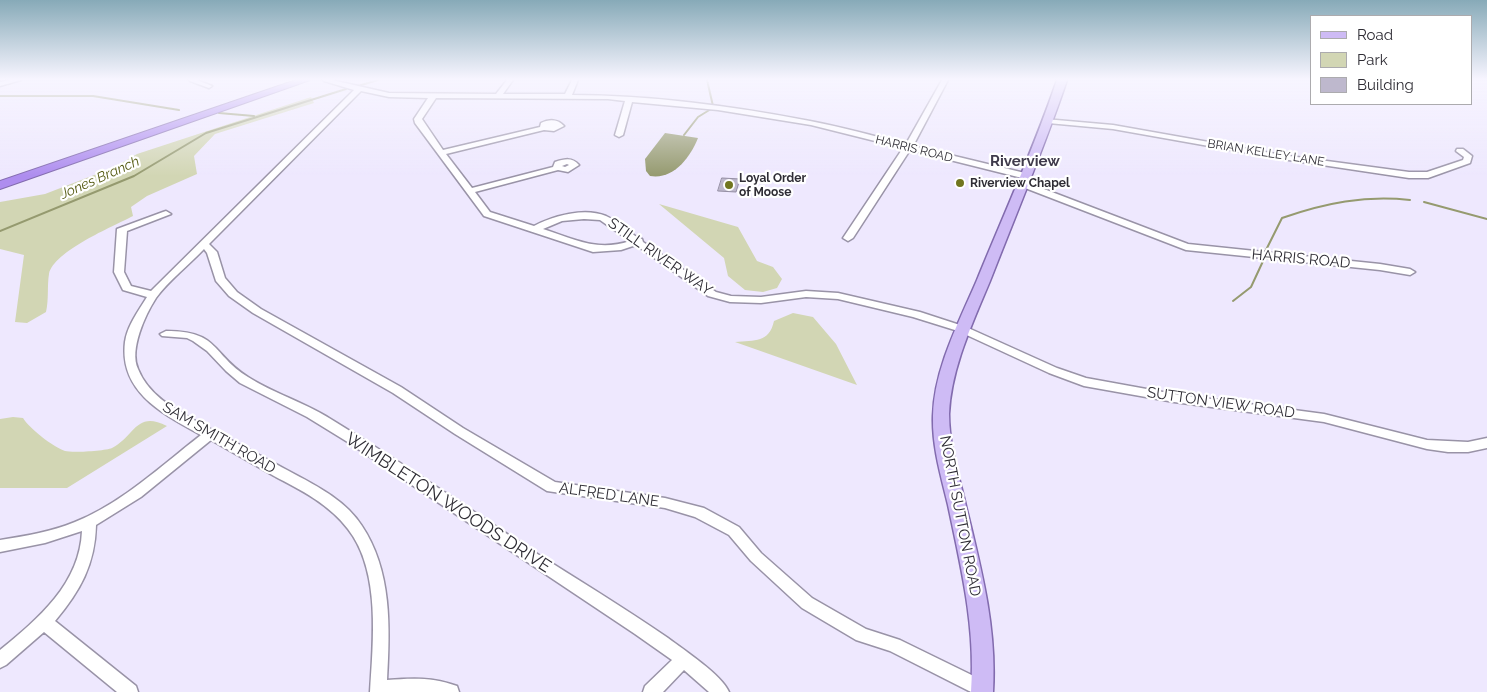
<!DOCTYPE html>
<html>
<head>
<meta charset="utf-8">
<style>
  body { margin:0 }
  #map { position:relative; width:1487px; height:692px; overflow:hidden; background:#eee8fe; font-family:Raleway,sans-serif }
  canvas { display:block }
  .legend { position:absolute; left:1310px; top:15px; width:162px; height:90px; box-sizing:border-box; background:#fff; border:1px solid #acabae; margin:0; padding:6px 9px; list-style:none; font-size:15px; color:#2f2d35 }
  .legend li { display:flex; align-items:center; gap:10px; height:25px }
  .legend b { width:25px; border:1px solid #acabae }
</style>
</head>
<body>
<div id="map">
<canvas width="1487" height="692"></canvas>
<ul class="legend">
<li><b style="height:6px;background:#cebbf5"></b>Road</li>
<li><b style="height:14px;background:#d2d6b4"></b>Park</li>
<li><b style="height:14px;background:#beb8cd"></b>Building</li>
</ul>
</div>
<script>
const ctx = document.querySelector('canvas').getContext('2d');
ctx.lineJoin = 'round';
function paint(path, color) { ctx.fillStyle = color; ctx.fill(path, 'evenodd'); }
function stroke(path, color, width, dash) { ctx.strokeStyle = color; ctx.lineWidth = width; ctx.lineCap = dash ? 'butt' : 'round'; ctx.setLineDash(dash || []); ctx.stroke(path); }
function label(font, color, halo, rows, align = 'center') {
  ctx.font = font + ' Raleway,sans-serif'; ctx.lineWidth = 4.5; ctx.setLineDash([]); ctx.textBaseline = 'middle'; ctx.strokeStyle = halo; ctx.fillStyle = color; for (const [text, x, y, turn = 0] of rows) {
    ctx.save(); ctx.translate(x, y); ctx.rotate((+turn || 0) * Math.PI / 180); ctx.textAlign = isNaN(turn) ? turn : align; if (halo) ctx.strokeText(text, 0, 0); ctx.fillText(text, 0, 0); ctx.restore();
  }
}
const green = new Path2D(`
  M311 97 314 103 215 134 194 156 197 174 147 196 131 207 133 216C112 227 54 251 49 274 47 286 49 299 46 312L27 323 15 322 24 255 0 249V202L45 194 115 167 137 154Z
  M659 204 738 227 757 261 773 267 782 279 777 288 763 292 745 290 728 276 724 258Z
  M793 313 813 317 836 344 857 385 735 342C755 340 769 343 774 321Z
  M13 417 23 418C29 428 53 447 65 451 72 453 105 451 112 448 135 436 136 410 167 426L67 488H0V419Z`);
const water = new Path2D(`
  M665 133 698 138C690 158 673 180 650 176L646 171 645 159Z`);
const stream = new Path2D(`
  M707 80 713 106
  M358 86 378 80
  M0 96H93L179 110
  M219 113 254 116
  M684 135 698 117 711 109
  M1424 202 1487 219
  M0 231 134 176 206 133 346 89
  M1265 252 1282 218C1325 203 1365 195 1410 200
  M1233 301 1251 287 1264 259`);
const building = new Path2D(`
  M722 178 740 179 736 192 718 191Z`);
const minor = new Path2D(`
  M11 80H21L0 86V82Z
  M189 80H197L212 86 209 88 190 81Z
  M323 80H332L389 93 496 94 507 80H513L503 94H565L572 80H578L572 95C651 95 732 106 810 121 842 127 874 136 906 144L942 80H948L913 146 1029 174 1030 176 1026 179 910 150 853 238 848 241 843 238 903 148 811 125 718 110 632 102 623 135 619 137 615 135 625 101 608 99 436 98 422 119 443 150 540 127 541 123C549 119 558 119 564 126L554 131 544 130 446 154 472 188 553 167 555 162C565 159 572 157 579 165L568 172 558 170 475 192 490 212 534 226C553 216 584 207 606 216 617 221 628 231 638 238L642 239 643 242 716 292 731 296 761 297 806 291 838 293 920 312 966 327 1057 368 1086 378 1174 394 1324 414 1427 440 1468 442 1487 438V448L1468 452H1448L1427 449 1324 422 1174 402 1084 386 1049 373 958 331 913 317 838 299 806 297 761 303 730 302 708 296 636 245 621 250 593 252 484 216 415 123 414 119 428 98 389 97 361 91 209 244 217 252 225 278 237 292 261 309 401 387 463 428 555 482 665 498 704 508 739 527 761 553 812 598 866 629 900 640 988 683 990 689 989 692H971L890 651 856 640 802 608 751 561 729 535 695 517 665 508 547 491 455 434 393 393 253 313 229 296 216 281 207 253 204 249C190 264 167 282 156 298 145 315 129 350 138 369 149 397 178 411 203 425 227 438 252 451 276 464 306 481 343 496 362 526 392 571 390 628 387 680 412 678 433 677 457 686L459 692H370C373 642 381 571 348 529 329 504 301 490 274 476 253 464 232 452 211 440L141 497 96 525C95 565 80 591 55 621L136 686 138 692H117L44 632 6 665 0 668V650C38 619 80 584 82 531L45 543 0 552V540C25 536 51 532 75 522 122 503 161 466 201 435 163 414 119 392 125 342 127 326 139 310 147 297L123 290 114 272 117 229 163 212 166 211 171 214 127 231 124 272 131 286 151 291 354 90 324 81ZM567 164 569 165 565 167 562 166ZM584 219 600 220 630 241C597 252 574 239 543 229L562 221Z
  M1045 119 1113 125 1282 155 1409 172H1427L1463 160 1464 157 1456 151 1457 149H1463L1472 156 1470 163 1428 178H1409L1282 159 1113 129 1048 123 1044 121Z
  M1023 181 1188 244 1380 264 1410 269 1415 272 1410 275 1380 270 1186 250 1020 186 1019 184Z
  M166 331C220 331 211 354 248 377 273 393 303 402 329 418 398 460 464 505 531 550 577 579 623 607 668 638 684 650 722 675 729 692H709L684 670 663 692H643L645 686 672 660 635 634 346 441 307 417 240 383 226 371 207 351 193 341 187 338 162 336 160 334Z`);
const major = new Path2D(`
  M1057 80H1067C1044 148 1016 214 990 281 973 322 951 368 949 414 949 445 959 476 966 506 981 568 997 628 993 692H971C976 628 961 567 948 505 941 476 932 446 933 416 934 369 959 322 977 280 1004 214 1034 148 1057 80Z`);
const highway = new Path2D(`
  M296 80H310L0 189V181Z`);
const markers = [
  [960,183,5,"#71761f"],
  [729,185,5,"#71761f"]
];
const farStreetnames = [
  ["HARRIS ROAD",914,149,14],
  ["BRIAN KELLEY LANE",1266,153,9]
];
const farPoinames = [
  ["Loyal Order",739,178],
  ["of Moose",739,192],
  ["Riverview Chapel",970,183]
];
const farWaternames = [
  ["Jones Branch",100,178,-24]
];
const farQuarternames = [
  ["Riverview",1025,161]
];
const streetNames = [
  ["STILL RIVER WAY",660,257,35],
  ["HARRIS ROAD",1301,259,5],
  ["SUTTON VIEW ROAD",1221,403,8],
  ["SAM SMITH ROAD",219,438,30],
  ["ALFRED LANE",609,495,8],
  ["NORTH SUTTON ROAD",960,516,79]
];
const nearStreetnames = [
  ["WIMBLETON WOODS DRIVE",448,503,33]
];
paint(green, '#d2d6b4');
paint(water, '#959a6f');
stroke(stream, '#959a6f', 2);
paint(building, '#beb8cd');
stroke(building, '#938ea2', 1);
stroke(minor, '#9993a7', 3);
stroke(major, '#826bae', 3);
stroke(highway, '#826bae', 2);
paint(minor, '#fff');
paint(major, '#cebbf5');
paint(highway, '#ae8def');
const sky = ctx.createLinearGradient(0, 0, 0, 176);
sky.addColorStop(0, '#87aab8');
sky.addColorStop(0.45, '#f7f5ff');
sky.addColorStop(1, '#f7f5ff00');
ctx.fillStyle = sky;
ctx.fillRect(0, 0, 1487, 176);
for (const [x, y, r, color] of markers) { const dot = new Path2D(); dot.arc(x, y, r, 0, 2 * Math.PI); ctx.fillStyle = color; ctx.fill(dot); stroke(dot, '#fff', 2); }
label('12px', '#2f2d35', '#fff', farStreetnames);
label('bold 12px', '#2f2d35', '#fff', farPoinames, 'left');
label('italic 14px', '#555a12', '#fff', farWaternames);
label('bold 15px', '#3f3a4b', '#fff', farQuarternames);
label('15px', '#2f2d35', '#fff', streetNames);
label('18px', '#2f2d35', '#fff', nearStreetnames);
</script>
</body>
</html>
